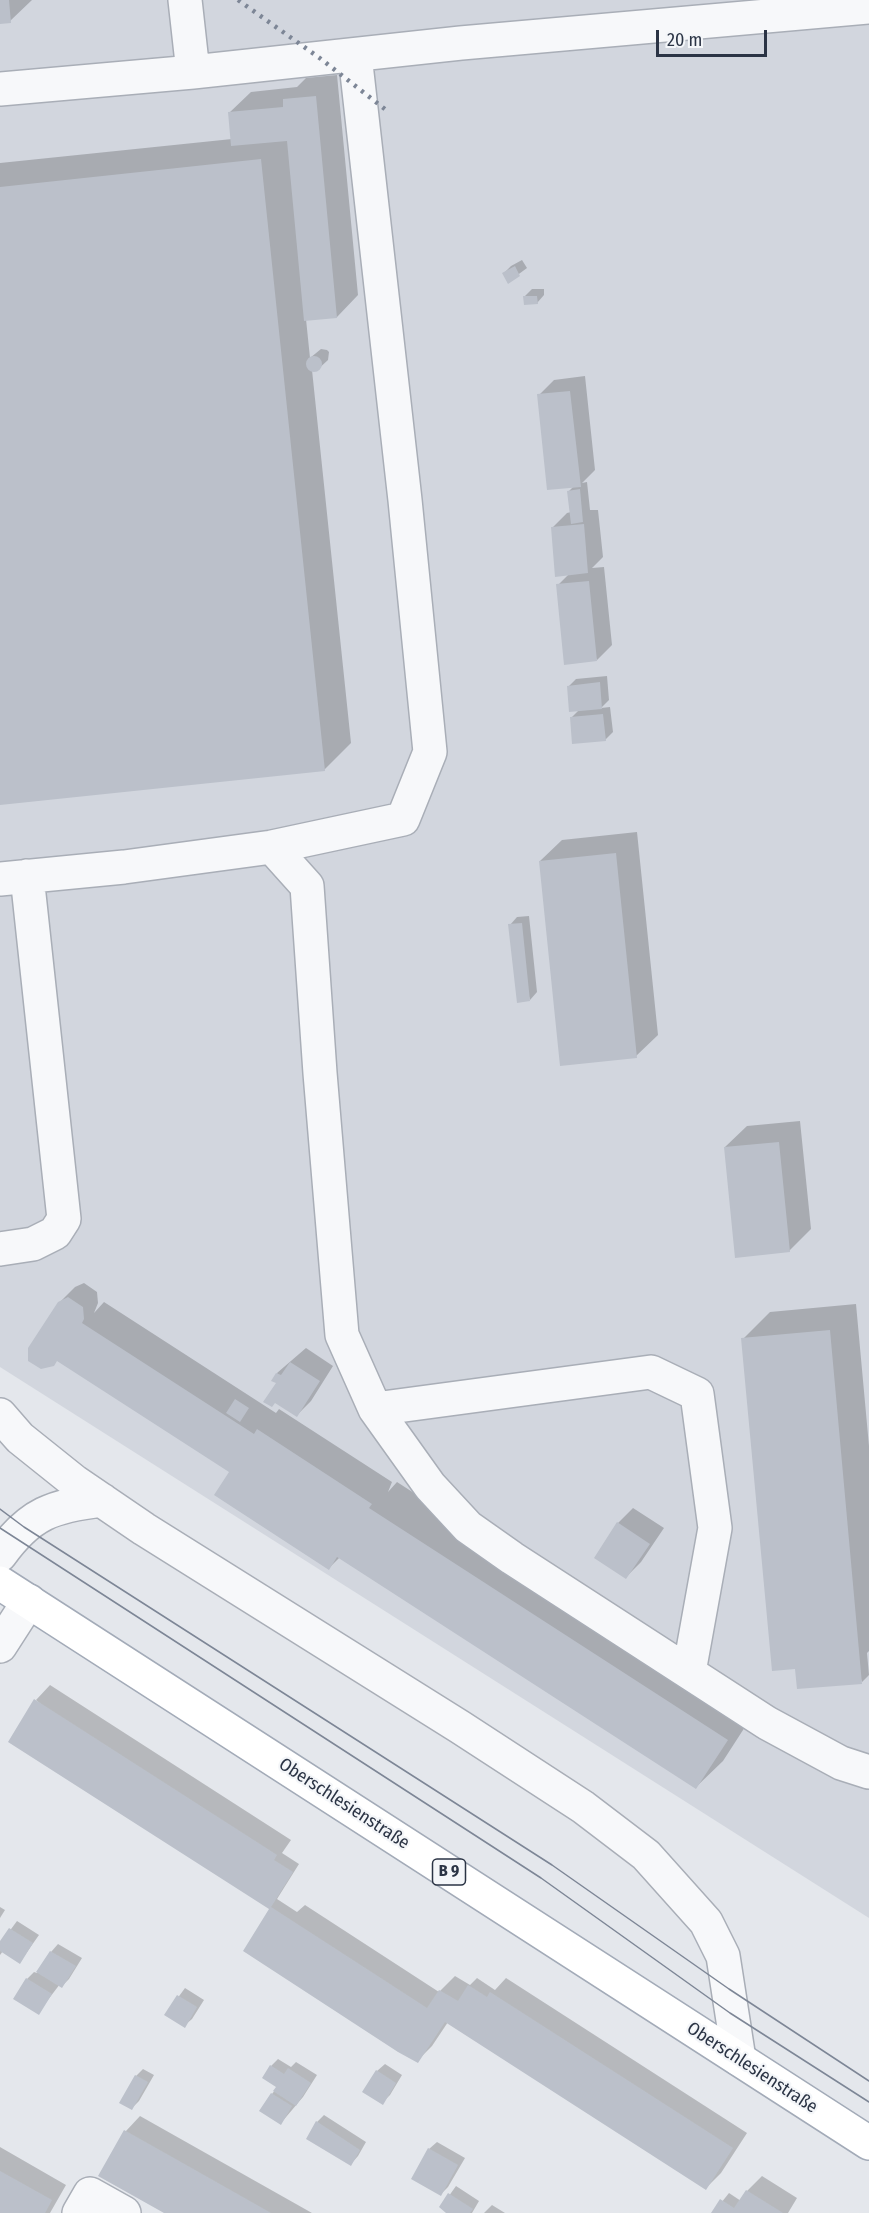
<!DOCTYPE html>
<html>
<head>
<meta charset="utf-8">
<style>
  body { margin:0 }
  #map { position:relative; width:869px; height:2213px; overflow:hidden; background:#e4e7ec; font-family:"Fira Sans Condensed",sans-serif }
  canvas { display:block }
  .scale { position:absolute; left:656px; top:30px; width:111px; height:27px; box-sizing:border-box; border:3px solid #2b3445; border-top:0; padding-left:8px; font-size:18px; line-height:21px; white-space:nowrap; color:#2b3445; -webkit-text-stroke:4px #f4f6f9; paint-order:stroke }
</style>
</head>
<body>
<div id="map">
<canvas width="869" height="2213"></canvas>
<div class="scale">20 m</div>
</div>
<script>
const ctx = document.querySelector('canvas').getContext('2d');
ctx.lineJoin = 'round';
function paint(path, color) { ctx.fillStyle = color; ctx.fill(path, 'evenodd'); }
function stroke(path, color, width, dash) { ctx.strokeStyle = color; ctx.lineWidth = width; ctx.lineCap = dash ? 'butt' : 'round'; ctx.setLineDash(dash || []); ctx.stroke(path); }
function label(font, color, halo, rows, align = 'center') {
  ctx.font = font + ' "Fira Sans Condensed",sans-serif'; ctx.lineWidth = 4.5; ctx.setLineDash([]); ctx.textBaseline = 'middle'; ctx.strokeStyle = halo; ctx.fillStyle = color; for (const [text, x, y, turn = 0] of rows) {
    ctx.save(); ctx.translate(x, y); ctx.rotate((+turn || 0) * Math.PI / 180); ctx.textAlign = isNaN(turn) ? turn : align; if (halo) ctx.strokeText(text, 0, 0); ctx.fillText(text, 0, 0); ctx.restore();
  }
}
const built = new Path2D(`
  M0 0H869V1918L0 1367Z`);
const shadow = new Path2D(`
  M0 0H32L10 21 0 23Z
  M337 75 358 295 337 317 306 319 310 358 321 349 327 350 329 352 328 360 316 371 312 370 351 743 324 770 0 804V163L232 139 229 113 251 92 297 87 306 78Z
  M522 260 527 268 508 282 504 273 511 266Z
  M532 289H544V295L537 303 524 297Z
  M585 376 595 470 582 483 587 482 590 510H598L603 557 592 568 604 567 612 645 597 660 558 585 569 574 552 528 567 513 571 512 569 491 574 486 539 395 554 380Z
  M607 676 609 700 601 708 610 707 613 732 605 740 571 718 579 710 569 686 576 679Z
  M637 832 658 1035 636 1056 540 861 562 840Z
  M529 916 537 992 530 1000 510 925 517 917Z
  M800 1121 811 1229 789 1251 725 1147 747 1126Z
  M84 1283 97 1292 98 1303 94 1313 104 1302 276 1413 279 1409 392 1482 388 1492 397 1482 754 1713 723 1761 696 1787 340 1557 329 1568 59 1303 75 1287Z
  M856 1304 869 1446V1651L867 1653 869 1675 862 1682 743 1339 770 1312Z
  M306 1348 333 1366 311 1401 297 1415 277 1373Z
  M633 1508 664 1528 641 1562 626 1577 618 1523Z
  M50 1685 291 1840 282 1853 299 1864 277 1899 297 1912 305 1905 439 1992 455 1976 470 1985 477 1978 495 1990 506 1978 747 2133 721 2173 706 2188 448 2022 432 2046 417 2061 271 1908 36 1700Z
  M0 1907 5 1910 0 1918Z
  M17 1921 39 1935 20 1962 3 1951 0 1955V1944Z
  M58 1944 82 1958 69 1979 62 1986 60 1984 38 2013 27 1979 34 1972 37 1973 51 1952Z
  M185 1988 204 2000 192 2019 184 2026 166 2014Z
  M278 2059 291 2067 296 2062 317 2075 303 2097 281 2123 272 2094 278 2086 271 2066Z
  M385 2064 402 2075 390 2095 382 2103 377 2071Z
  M143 2069 154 2075 139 2101 132 2108 136 2076Z
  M324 2115 366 2142 358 2156 351 2164 317 2122Z
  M140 2116 312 2213H167L100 2175 126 2131Z
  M437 2142 465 2158 448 2187 441 2194 429 2149Z
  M0 2147 66 2185 50 2213H0Z
  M762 2176 797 2198 788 2213H713L729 2193 741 2201 747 2191Z
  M456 2186 479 2201 472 2213H448L441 2207Z
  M492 2205 505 2213H484Z`);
const building = new Path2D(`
  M0 0H9L11 23 0 24Z
  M316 96 337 318 304 321 287 141 231 146 228 112 283 107V99Z
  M261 159 325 771 0 805V187Z
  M515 266 520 276 508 284 502 273Z
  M523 296H537L538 304 524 305Z
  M306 364a8 8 0 1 1 16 0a8 8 0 1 1-16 0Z
  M570 391 581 487 547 490 537 394Z
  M580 489 583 522 571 524 567 491Z
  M584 524 588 573 555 577 551 527Z
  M589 581 597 661 564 665 556 584Z
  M600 682 602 709 569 712 567 686Z
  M603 714 606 741 572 744 570 717Z
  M616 853 637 1058 560 1066 539 861Z
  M522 923 530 1001 517 1003 508 924Z
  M779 1142 790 1252 735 1258 724 1147Z
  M68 1297 83 1307 84 1319 82 1323 254 1434 257 1429 372 1504 369 1508 728 1740 696 1789 337 1557 329 1570 214 1495 229 1472 57 1361 54 1366 41 1369 28 1361V1348L58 1302Z
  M830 1330 862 1684 797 1689 795 1669 772 1671 741 1338Z
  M290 1362 320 1381 297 1417 275 1403 272 1407 263 1402 276 1383 271 1381 276 1373 281 1375Z
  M235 1399 249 1408 240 1422 226 1413Z
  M617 1522 650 1544 626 1579 594 1558Z
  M34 1699 277 1855 274 1860 293 1872 271 1907 427 2008 439 1990 458 2001 468 1985 487 1997 490 1992 733 2148 706 2190 445 2022 418 2063 398 2052 243 1951 269 1909 8 1742Z
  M9 1928 33 1943 20 1964 0 1951V1941Z
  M50 1951 76 1966 62 1988 36 1972Z
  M26 1978 52 1994 39 2015 13 1999Z
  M177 1995 197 2007 185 2028 164 2015Z
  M270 2065 284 2074 288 2068 311 2083 296 2106 273 2091 276 2087 262 2078Z
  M376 2070 396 2083 383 2105 362 2092Z
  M135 2075 148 2082 132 2110 119 2103Z
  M271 2093 292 2106 281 2125 259 2111Z
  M316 2121 360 2150 351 2166 306 2139Z
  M124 2130 172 2157 271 2213H164L98 2176Z
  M428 2148 458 2165 441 2196 411 2179Z
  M0 2171 52 2200 45 2213H0Z
  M746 2190 783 2213H711L720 2199 734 2208Z
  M448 2193 473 2209 470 2213H446L439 2207Z`);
const minor = new Path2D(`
  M185 0 193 72
  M0 89 193 72 461 43 869 7
  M272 847 403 819 430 752 405 500 355 55
  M0 879 124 867 272 847 307 886 320 1073 342 1335 375 1409 430 1486 468 1527 512 1558 767 1723 841 1763 869 1772
  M0 1249 33 1244 55 1233 64 1219 27 876
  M375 1409 651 1372 697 1394 715 1528 689 1672
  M0 1415 20 1438 75 1482 144 1529 460 1727 583 1807 646 1855 706 1922 723 1956 739 2059
  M0 1555C30 1513 53 1506 102 1500
  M0 1646 29 1601
  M79 2213 90 2194 124 2213`);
const major = new Path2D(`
  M0 1583 869 2143`);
const tram = new Path2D(`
  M0 1509 24 1527 552 1865 729 1989 869 2081
  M0 1528 541 1878 730 2013 869 2102`);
const rail = new Path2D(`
  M238 0 321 59 386 110`);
const shields = [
  [449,1872,33]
];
const shieldNames = [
  ["B 9",449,1872]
];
const streetNames = [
  ["Oberschlesienstraße",344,1804,33],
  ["Oberschlesienstraße",752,2068,33]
];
paint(built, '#d2d6de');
paint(shadow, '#0003');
paint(building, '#bbc0ca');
stroke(minor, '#a9aeb7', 36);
stroke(major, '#a3abb8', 36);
stroke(minor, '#f7f8fa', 33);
stroke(major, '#fff', 33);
stroke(tram, '#7d8696', 1.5);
stroke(rail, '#7d8696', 4.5, [3, 6]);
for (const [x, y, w] of shields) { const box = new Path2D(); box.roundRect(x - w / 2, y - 13, w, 26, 4.5); ctx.fillStyle = '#f4f6f9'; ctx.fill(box); stroke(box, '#2b3445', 1.5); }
label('bold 16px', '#2b3445', null, shieldNames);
label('18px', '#2b3445', '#f4f6f9', streetNames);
</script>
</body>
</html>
